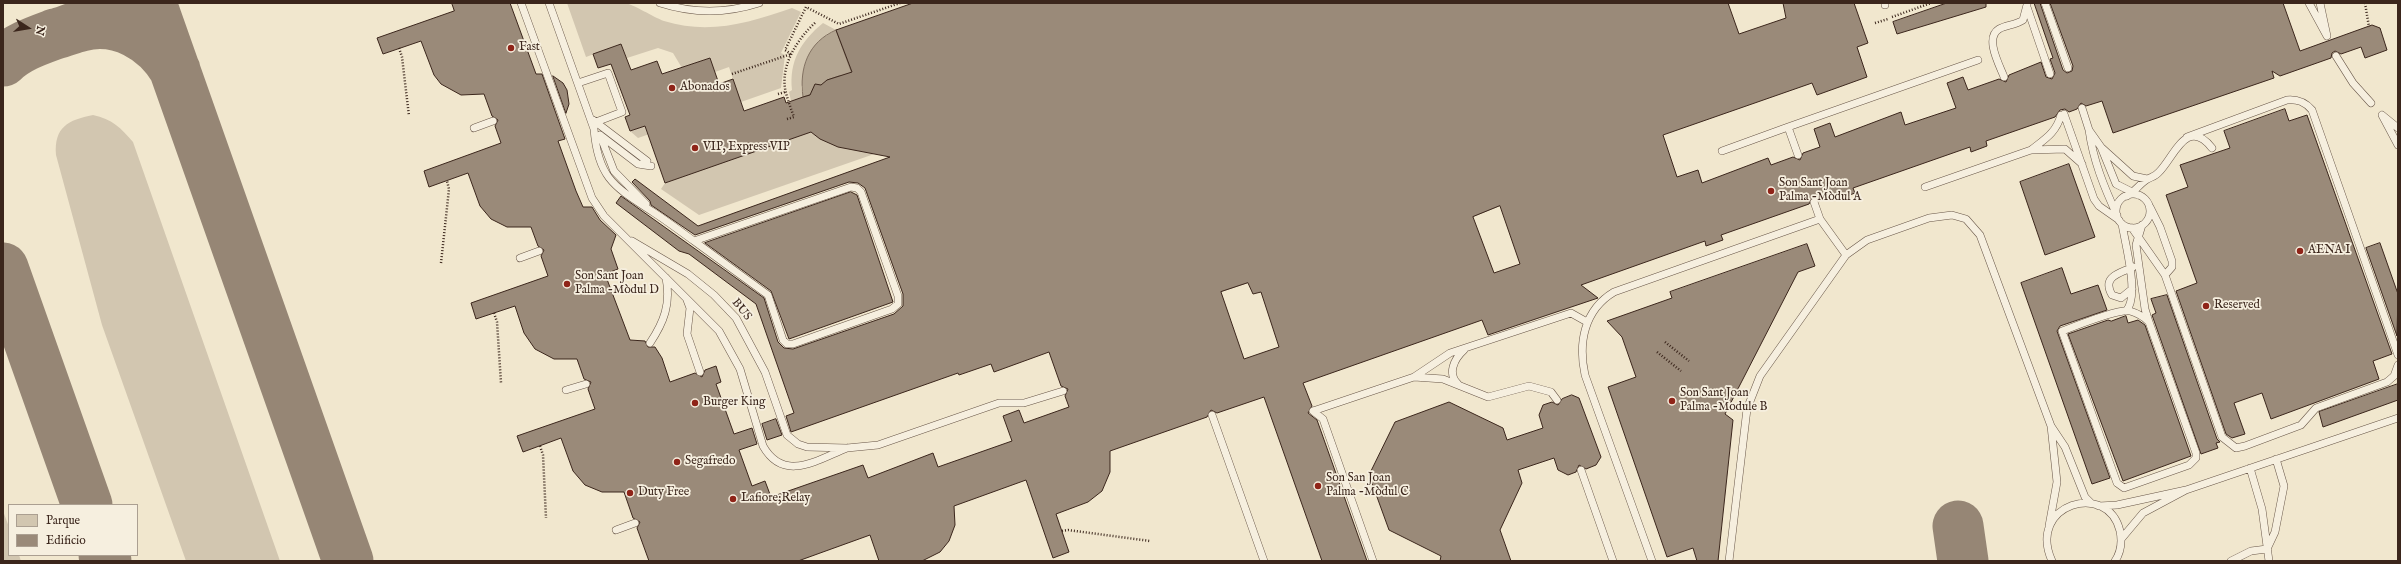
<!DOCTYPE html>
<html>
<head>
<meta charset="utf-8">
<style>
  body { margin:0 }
  #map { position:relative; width:2401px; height:564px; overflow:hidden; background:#f1e7ce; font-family:"IM FELL English",serif }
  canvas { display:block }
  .frame { position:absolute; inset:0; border:4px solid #3b261c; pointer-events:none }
  .legend { position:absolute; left:8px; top:504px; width:130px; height:52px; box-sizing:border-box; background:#f6efdf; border:1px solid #ab9f91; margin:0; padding:5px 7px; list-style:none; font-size:12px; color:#3b261c }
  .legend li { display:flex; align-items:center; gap:8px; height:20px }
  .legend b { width:20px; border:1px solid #ab9f91 }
  .north { position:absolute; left:8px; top:8px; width:40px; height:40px; -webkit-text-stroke:3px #f6efdf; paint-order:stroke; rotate:102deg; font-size:11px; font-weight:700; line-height:16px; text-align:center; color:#3b261c }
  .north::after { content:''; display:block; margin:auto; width:14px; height:18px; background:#3b261c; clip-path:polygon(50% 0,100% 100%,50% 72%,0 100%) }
</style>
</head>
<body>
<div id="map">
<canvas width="2401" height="564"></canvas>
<div class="frame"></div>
<ul class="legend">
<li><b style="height:11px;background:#d2c6b0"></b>Parque</li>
<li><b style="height:11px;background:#9a8a79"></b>Edificio</li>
</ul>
<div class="north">N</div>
</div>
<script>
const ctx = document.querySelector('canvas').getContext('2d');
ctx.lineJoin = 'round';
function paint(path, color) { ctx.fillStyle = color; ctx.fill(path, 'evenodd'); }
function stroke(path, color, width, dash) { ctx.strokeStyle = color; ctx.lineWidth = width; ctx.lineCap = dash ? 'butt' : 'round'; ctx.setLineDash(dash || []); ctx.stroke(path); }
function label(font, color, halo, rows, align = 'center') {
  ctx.font = font + ' "IM FELL English",serif'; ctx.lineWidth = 3.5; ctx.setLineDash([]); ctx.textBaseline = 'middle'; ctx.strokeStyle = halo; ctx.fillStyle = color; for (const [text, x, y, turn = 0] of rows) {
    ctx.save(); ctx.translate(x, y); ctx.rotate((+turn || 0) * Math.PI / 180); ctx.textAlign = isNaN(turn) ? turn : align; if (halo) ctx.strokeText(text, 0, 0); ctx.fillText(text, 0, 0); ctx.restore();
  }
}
const green = new Path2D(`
  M567 3C586 3 607 0 625 3 633 4 653 17 664 21 709 35 749 23 792 8L801 12 781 53 785 55 781 88 638 138 630 131 738 94 729 67 715 72 710 58 682 68 673 53 658 48 627 58 621 44 586 57Z
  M823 23 836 30 827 34 801 87 803 97 791 101 789 92 792 90C789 61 801 41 823 23Z
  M93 115C112 119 121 128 133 142L280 561H186L102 325 56 155C54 127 68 120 93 115Z
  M810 131C835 150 852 146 880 152L699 215 661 189 665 183Z
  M3 511 9 527V555H19L21 561H3Z`);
const water = new Path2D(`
  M836 30 854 79 839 76 827 80 826 89 815 85V93L803 97C799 68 808 42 836 30Z`);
const taxiway = new Path2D(`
  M151 3 348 561
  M3 61C18 47 36 41 55 34 64 32 72 28 81 26 119 16 156 38 175 70
  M3 268 87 505
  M1958 526 1963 561
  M104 555 106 561`);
const building = new Path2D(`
  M452 3H510L536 74H542L565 139 558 141 576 191 583 207H592L600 220 616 235 611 249 618 269 605 274 630 340 645 341 648 347H655L662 358 670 382 695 373 702 377 705 370 716 366 721 382 716 384 734 434 752 428 757 444 739 450 752 486 765 481 771 497 863 465 868 478 933 453 938 467 1012 441 1003 416 1019 410 1024 423 1069 407 1065 396 1068 389 1061 386 1049 352 994 372 991 364 959 375 958 373 791 432 786 416 794 413 756 304 689 254 679 251 616 203 621 196 764 298 778 342 784 348 793 349 894 314 903 306V294L865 188 858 183 849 182 695 235 651 205 650 201 632 182 635 179 698 226 890 157 838 147 820 139 811 132 665 183 645 126 630 131 625 117 630 115 611 64 598 68 593 54 621 44 631 70 657 61 662 74 710 58 719 84 733 79 744 111 784 97 786 103 803 97 810 95 815 84 821 85 827 80 852 72 836 30 913 3H1728L1739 34 1786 18 1783 3H1854L1868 43 1857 47 1867 77 1817 95 1812 83 1663 135 1677 177 1698 170 1702 183 1768 158 1771 165 1793 157 1800 160 1803 153 1820 147 1814 129 1830 123 1835 137 1901 112 1905 125 1956 108 1947 83 1963 77 1968 90 1999 79 2006 82 2009 75 2041 62 2046 77 2052 79 2055 73 2050 59 2053 58 2034 3H2040L2063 70 2067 73 2072 71 2073 66 2050 3H2283L2300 51 2372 25 2380 28 2387 50 2365 58 2361 47 2341 54 2335 51 2332 53 2331 58 2280 76 2272 71 2274 78 2113 133 2102 101 2086 106 2081 103 2077 109 2069 112 2065 109 2060 110 2055 117 1986 141 1987 146 1971 152 1970 147 1853 188 1855 193 1839 199 1837 194 1819 201 1813 197 1809 204 1721 235 1723 240 1706 246 1705 241 1581 285 1598 298 1488 335 1482 320 1303 383 1312 406 1308 413 1317 420 1367 561H1322L1264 397 1217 413 1211 410 1207 417 1110 451V472L1102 491 1088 502 1056 514 1069 552 1053 558 1026 480 954 506 955 525 949 541 940 552 922 561H879L870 535 798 561H649L637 528 640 522 633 518 624 492H602L585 485 573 471 561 438 523 452 517 436 595 409 588 389 591 382 584 379 577 359H554L535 349 524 333 515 306 476 319 471 303 548 276 541 256 544 250 538 246 531 227H507L491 219 480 206 468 173 429 187 424 171 501 143 495 126 498 120 492 116 484 94 461 95 441 84 434 75 421 41 383 54 377 38 454 11ZM1500 206 1520 264 1494 273 1473 217ZM1248 283 1253 294 1261 292 1279 347 1244 359 1221 292Z
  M1947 3H1986V7L1897 34 1893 22Z
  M553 76 563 83 567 90 569 104 566 113Z
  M2285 109 2289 121 2307 115 2392 354 2373 361 2379 379 2271 419 2262 393 2234 403 2245 434 2232 438 2226 434 2176 291 2197 283 2166 195 2188 187 2180 165 2230 148 2224 131Z
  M2069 164 2095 237 2045 255 2020 182Z
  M851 192 857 195 893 302 789 339 771 291 705 243Z
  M2380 243 2398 294 2397 336 2366 248Z
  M1807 244 1815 266 1798 272 1725 414 1733 420 1718 561H1697L1693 548 1667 557 1608 387 1636 377 1622 337 1607 321 1672 298 1670 292Z
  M2062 268 2071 294 2098 285 2107 310 2060 326 2057 331 2110 478 2092 484 2021 283Z
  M2167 295 2217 439 2220 442 2216 443 2218 448 2201 454 2152 315 2156 313 2151 299Z
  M2126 316 2128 323 2138 320 2145 325 2191 456 2123 481 2068 334 2108 320 2111 321Z
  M2398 384V400L2323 427 2319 412Z
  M1572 395 1579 398 1601 457 1596 465 1586 469 1579 465 1576 472 1568 475 1558 470 1554 458 1518 470 1522 483 1500 530 1511 561H1440L1441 556 1389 530 1369 475 1395 422 1449 402 1503 428 1507 440 1543 428 1539 415 1543 405 1552 402 1558 405 1562 399Z
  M776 419 782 435 767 440 762 424Z`);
const path = new Path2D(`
  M905 3V6
  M2365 3 2369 27
  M1892 17 1931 3
  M1875 23 1888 19
  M399 48 402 57 409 116
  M791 54 785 50 806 7 839 24 900 3
  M732 74 791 54
  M778 94 785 92
  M2397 104H2398
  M787 119 794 117C791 109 788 101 786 93 779 67 797 39 816 22
  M441 263 449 189 447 181
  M494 313 497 322 501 383
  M1665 342 1689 361
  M1657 352 1681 371
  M540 446 543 455 546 518
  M1062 531 1068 530 1150 541`);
const service = new Path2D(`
  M521 3 592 198 604 216 719 331 740 369 763 446C784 483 817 460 847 448
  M549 3 594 129C598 179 615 187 653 212 667 221 680 231 694 241
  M660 3C694 14 725 14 759 3
  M1885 3V5
  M2045 3 2068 68
  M2309 3 2327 36 2320 3
  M2027 7 2050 74
  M2336 56 2353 83 2371 103
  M2004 77C2000 66 1984 38 1999 29 2006 25 2016 25 2023 20L2027 5
  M578 83 608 73 622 112 596 122
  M2082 108 2089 130
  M2064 114 2094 199 2099 206 2119 220
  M593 120 647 161
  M474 128 493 121
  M2398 128 2382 115 2398 145
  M600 135 614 171 646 204
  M600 135 638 164 651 166
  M2187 137 2287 100C2298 99 2305 102 2312 110L2398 355
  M2102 148 2133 176 2147 179
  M2031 150C2045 139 2056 133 2061 115
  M1722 151 1788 127
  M1798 155 1788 127 1978 60
  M851 187 857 188 861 192 898 296V304L892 309 793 344H787L783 340 768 295 694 241Z
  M1925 187 2031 150 2065 149 2082 164
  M2116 211a17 17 0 1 1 34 0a17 17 0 1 1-34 0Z
  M2127 196C2134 192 2139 185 2146 180 2150 177 2155 177 2159 172 2174 157 2187 116 2212 148
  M1814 202 1820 219 1846 255
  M2117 215C2104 187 2093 160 2089 130L2101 147 2116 184 2138 195
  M2122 224C2125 243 2140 297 2126 311
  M2142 225 2136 245 2145 309 2149 322 2196 453V458L2189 465 2124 488 2117 483 2062 331C2076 326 2117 309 2130 311 2137 313 2144 317 2149 322
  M2132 228 2165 275 2172 267V261L2160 227 2150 207
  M632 241 688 274 714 295 736 318 765 372 787 435 798 444 807 447 847 448 878 445 999 403H1024L1063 391
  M520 258 539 251
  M2165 275 2222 437 2236 448 2245 446 2301 425 2316 408 2387 382 2394 376 2398 365
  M2132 289 2121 298 2112 295C2101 276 2121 273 2133 267
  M687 300 690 308 687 334 700 372
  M650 343C664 322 671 304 666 278
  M1414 377 1443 379 1488 397 1529 386 1551 392 1557 400
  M1458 384C1447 374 1454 359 1464 350
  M566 390 586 384
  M1313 411 1414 377 1450 353 1571 313 1587 322
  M1313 411 1323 419 1373 561
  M1212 415 1264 561
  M2250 468 2262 509 2269 561
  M1581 470 1613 561
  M2186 490 2398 418
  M2099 506 2117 505 2186 490 2143 513 2122 538
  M2049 526 2057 482 2051 426 2065 447 2085 497 2091 503
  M616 530 635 523
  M2267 549 2275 532 2284 486 2276 459
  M1652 561 1585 375C1578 343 1584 310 1614 292L1820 219
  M1729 561 1747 409 1760 376 1846 255 1867 240 1929 218 1952 215 1966 219 1980 235 2051 426
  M2052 561C2026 504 2108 480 2120 531 2122 541 2121 552 2115 561
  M2231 561 2251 551 2267 549`);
const markers = [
  [511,48,4,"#8f2418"],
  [672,88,4,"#8f2418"],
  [695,148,4,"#8f2418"],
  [1771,191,4,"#8f2418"],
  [2300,251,4,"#8f2418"],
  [567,284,4,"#8f2418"],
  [2206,306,4,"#8f2418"],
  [1672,401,4,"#8f2418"],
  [695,403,4,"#8f2418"],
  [677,462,4,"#8f2418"],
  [1318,486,4,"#8f2418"],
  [630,493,4,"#8f2418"],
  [733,499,4,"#8f2418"]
];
const poiNames = [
  ["Fast",519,48],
  ["Abonados",680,88],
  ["VIP, Express VIP",703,148],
  ["Son Sant Joan",1779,184],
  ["Palma -Mòdul A",1779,198],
  ["AENA I",2308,251],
  ["Son Sant Joan",575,277],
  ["Palma -Mòdul D",575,291],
  ["Reserved",2214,306],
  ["Son Sant Joan",1680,394],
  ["Palma -Module B",1680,408],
  ["Burger King",703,403],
  ["Segafredo",685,462],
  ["Son San Joan",1326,479],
  ["Palma -Mòdul C",1326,493],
  ["Duty Free",638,493],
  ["Lafiore;Relay",741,499]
];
const streetNames = [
  ["BUS",741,310,52]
];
paint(green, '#d2c6b0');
paint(water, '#b3a591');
stroke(water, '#837262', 1);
stroke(taxiway, '#968675', 51);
paint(building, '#9a8a79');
stroke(building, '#3b261c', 1);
stroke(service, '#685648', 8);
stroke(path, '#3b261c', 2.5, [1, 2]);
stroke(service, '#f6efdf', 7);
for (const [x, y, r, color] of markers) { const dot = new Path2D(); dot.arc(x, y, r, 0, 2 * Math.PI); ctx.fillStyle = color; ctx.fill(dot); stroke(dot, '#f6efdf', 1.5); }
label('12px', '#3b261c', '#f6efdf', poiNames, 'left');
label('12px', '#3b261c', '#f6efdf', streetNames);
</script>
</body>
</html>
